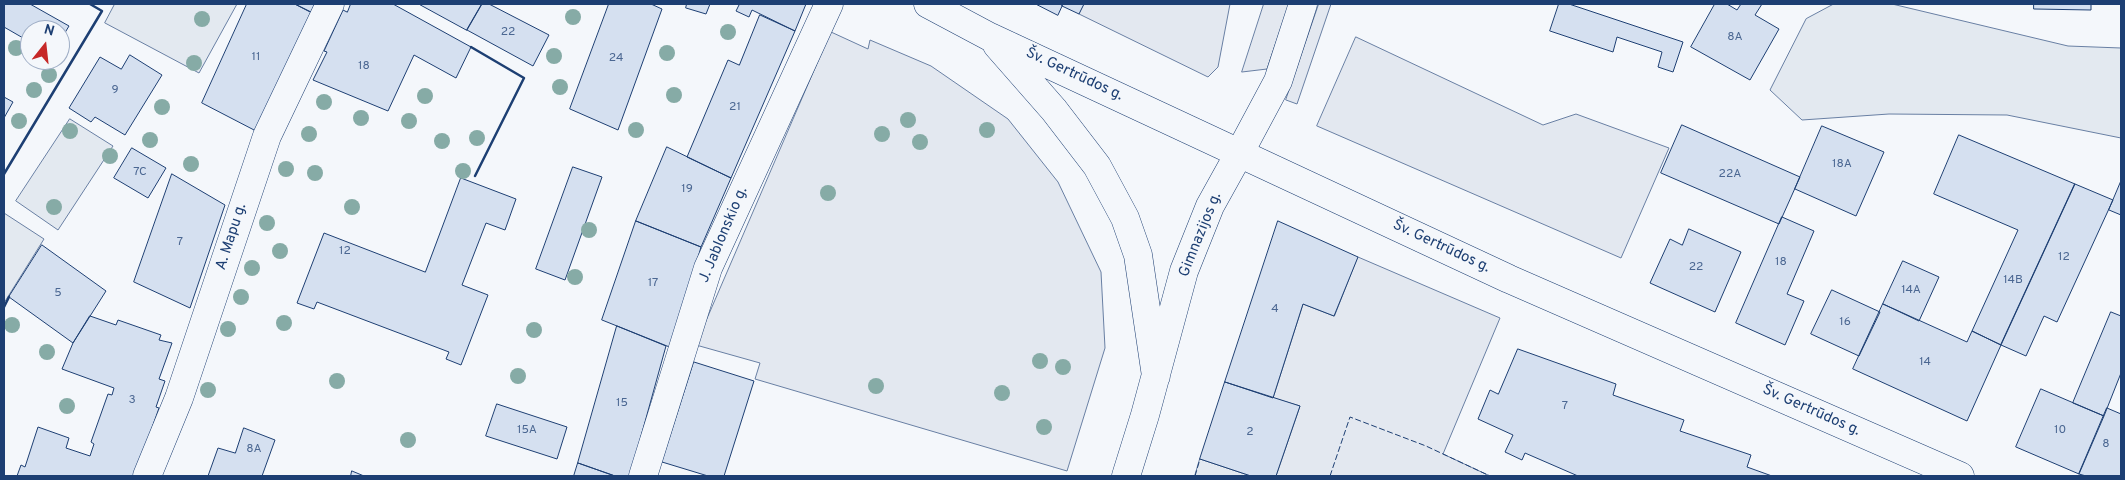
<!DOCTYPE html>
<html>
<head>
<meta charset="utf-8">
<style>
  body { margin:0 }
  #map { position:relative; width:2125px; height:480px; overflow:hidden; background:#f4f7fb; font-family:Overpass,sans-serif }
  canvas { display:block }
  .frame { position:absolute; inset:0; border:5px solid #1d3f73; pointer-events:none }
  .north { position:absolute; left:20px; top:20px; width:50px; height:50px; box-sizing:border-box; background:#f4f7fb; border:1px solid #9eadc5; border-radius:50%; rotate:16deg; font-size:14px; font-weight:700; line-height:20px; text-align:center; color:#1d3f73 }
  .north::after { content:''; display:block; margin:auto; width:18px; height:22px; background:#c62828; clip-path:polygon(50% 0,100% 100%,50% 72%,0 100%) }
</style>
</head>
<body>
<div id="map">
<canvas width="2125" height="480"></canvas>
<div class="frame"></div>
<div class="north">N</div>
</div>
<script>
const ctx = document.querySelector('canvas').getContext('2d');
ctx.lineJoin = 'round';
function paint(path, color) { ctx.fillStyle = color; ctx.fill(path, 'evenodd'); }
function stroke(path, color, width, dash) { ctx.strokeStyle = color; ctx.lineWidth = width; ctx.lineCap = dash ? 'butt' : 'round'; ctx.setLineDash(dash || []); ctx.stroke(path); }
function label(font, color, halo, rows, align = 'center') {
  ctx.font = font + ' Overpass,sans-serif'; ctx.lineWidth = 4; ctx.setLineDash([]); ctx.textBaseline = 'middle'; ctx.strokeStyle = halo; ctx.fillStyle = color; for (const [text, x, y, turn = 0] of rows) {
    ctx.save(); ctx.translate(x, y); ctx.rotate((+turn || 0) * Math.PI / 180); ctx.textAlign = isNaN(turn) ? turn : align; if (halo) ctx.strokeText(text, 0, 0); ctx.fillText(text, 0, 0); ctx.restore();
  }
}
const green = new Path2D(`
  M115 4H237L199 73 105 23Z
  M1834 4H1892L2068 46 2121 48V138L2007 115 1889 114 1802 120 1770 90 1806 19Z
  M70 119 113 146 58 230 16 201Z
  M4 213 44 239 4 303Z
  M1200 459 1251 476H1195Z`);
const parking = new Path2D(`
  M1084 4H1230L1218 67 1208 77 1079 14Z
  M1264 4H1289L1267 69 1242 72Z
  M1319 4H1331L1297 104 1286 100Z
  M831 32 868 49 870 40 931 66 1008 119 1058 182 1101 272 1105 348 1067 471 755 379 760 363 696 345Z
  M1356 37 1543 125 1576 114 1669 148 1621 258 1317 126Z
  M1358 257 1500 318 1443 454 1490 476H1276L1300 406 1273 398 1303 304 1334 316Z`);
const building = new Path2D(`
  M4 4H30L69 26 60 41V30H30V42L4 27Z
  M247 4H295L311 12 256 131 202 103Z
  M295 4H315L311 12Z
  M351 4H393L471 47 456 78 414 55 388 111 313 80 327 52 324 51 343 10 347 12Z
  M419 4H482L467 30Z
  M482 4H489L549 35 533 66 467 30Z
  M609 4H651L662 9 618 130 570 109Z
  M687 4H710L706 14 686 8Z
  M736 4H806L795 31 752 10 749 17 736 11 739 5Z
  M1036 4H1063L1058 15Z
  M1063 4H1084L1079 14 1062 6Z
  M1559 4H1569L1683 42 1673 72 1658 67 1662 52 1617 37 1613 52 1550 31Z
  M1715 4H1727L1737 10 1741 4H1762L1755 15 1779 29 1750 80 1691 47Z
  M2034 4H2091V10L2034 9Z
  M760 15 795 31 731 178 687 157 728 60 739 65Z
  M130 55 162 75 125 135 95 117 91 122 69 108 100 57 121 69Z
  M4 97 13 102 4 118Z
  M1682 125 1800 177 1779 224 1661 173Z
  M1822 126 1884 152 1856 216 1795 189Z
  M1959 135 2075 184 2001 345 1972 331 2018 230 1934 194Z
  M667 147 731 178 701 247 636 221Z
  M132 148 166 168 148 198 114 178Z
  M573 167 602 177 565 280 536 269Z
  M172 174 225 205 190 308 134 282Z
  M461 178 516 199 505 230 486 223 462 285 488 295 461 365 446 359 449 352 317 302 314 309 297 303 324 233 425 272Z
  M2121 181V215L2109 210Z
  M2075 184 2113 200 2057 322 2044 316 2026 356 2001 345Z
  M1782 217 1814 231 1787 294 1804 301 1785 345 1736 323Z
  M636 221 701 247 672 348 602 320Z
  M1278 221 1358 257 1334 316 1303 304 1273 398 1225 382Z
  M1689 229 1741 252 1715 312 1650 283 1670 239 1682 245Z
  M42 245 106 291 73 343 9 297Z
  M1903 261 1939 277 1919 321 1883 304Z
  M1832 290 1880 312 1859 356 1811 334Z
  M1883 304 1967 342 1972 331 2001 345 1967 421 1853 369Z
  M2111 312 2121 316V373L2104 416 2073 403Z
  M90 316 116 325 118 320 161 335 159 340 172 343 159 379 165 381 156 407 159 408 135 476H17L21 465 25 467 38 427 69 438 66 448 90 456 94 444 91 442 108 394 112 395 114 388 62 369 73 343Z
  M617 326 666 346 630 476H615L578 463Z
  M1518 349 1616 384 1613 395 1684 420 1680 431 1751 455 1747 467 1772 476H1578L1525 453 1522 460 1505 452 1513 435 1478 419 1490 390 1498 394Z
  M694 362 754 381 724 476H708L662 462Z
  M1225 382 1300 406 1276 476H1251L1200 459Z
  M2041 389 2104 416 2079 474 2016 447Z
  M497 404 567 427 557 459 486 436Z
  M2107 408 2121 414V476H2086L2079 474Z
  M244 428 275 440 262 476H208L218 448 235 453Z
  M578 463 615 476H574Z
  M352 471 364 476H351Z`);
const minor = new Path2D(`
  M1240 152 1278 81 1303 4
  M147 476 179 398 267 136 330 4
  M643 476 708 268 829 4`);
const major = new Path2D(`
  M928 4 990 37 1509 279 1960 476
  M997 45 1054 110 1097 166 1125 218 1138 255 1156 376
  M1126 476 1145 415 1184 271 1210 206 1240 152`);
const fence = new Path2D(`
  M1195 476 1200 459
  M1330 476 1350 417 1426 446 1490 476`);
const wall = new Path2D(`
  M471 47 524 78 475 176
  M4 174 102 11 90 4
  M4 307 9 297`);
const trees = [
  [573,17],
  [202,19],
  [728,32],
  [16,48],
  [667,53],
  [554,56],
  [194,63],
  [49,75],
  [560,87],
  [34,90],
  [674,95],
  [425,96],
  [324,102],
  [162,107],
  [361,118],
  [908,120],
  [19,121],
  [409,121],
  [636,130],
  [987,130],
  [70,131],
  [309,134],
  [882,134],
  [477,138],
  [150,140],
  [442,141],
  [920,142],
  [110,156],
  [191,164],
  [286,169],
  [463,171],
  [315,173],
  [828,193],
  [54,207],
  [352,207],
  [267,223],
  [589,230],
  [280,251],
  [252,268],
  [575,277],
  [241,297],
  [284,323],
  [12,325],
  [228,329],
  [534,330],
  [47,352],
  [1040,361],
  [1063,367],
  [518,376],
  [337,381],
  [876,386],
  [208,390],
  [1002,393],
  [67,406],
  [1044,427],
  [408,440]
];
const numberNames = [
  ["22",508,33],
  ["8A",1735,38],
  ["11",256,58],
  ["24",616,59],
  ["18",364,67],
  ["9",115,91],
  ["21",735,108],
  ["18A",1842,165],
  ["7C",140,173],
  ["22A",1730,175],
  ["19",687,190],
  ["7",180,243],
  ["12",345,252],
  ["12",2064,258],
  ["18",1781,263],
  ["22",1696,268],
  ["14B",2013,281],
  ["17",653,284],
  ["14A",1911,291],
  ["5",58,294],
  ["4",1275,310],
  ["16",1845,323],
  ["14",1925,363],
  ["3",132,401],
  ["15",622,404],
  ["7",1565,407],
  ["15A",527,431],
  ["10",2060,431],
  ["2",1250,433],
  ["8",2106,445],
  ["8A",254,450]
];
const streetNames = [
  ["Šv. Gertrūdos g.",1074,75,25],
  ["J. Jablonskio g.",724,235,-67],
  ["Gimnazijos g.",1201,235,-68],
  ["A. Mapu g.",232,237,-72],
  ["Šv. Gertrūdos g.",1441,247,25],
  ["Šv. Gertrūdos g.",1811,411,24]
];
paint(green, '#e3e9f0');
stroke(green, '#687fa3', 1);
paint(parking, '#e3e8f0');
stroke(parking, '#687fa3', 1);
paint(building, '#d5e0f0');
stroke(building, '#1d3f73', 1);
stroke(minor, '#1d3f73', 29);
stroke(major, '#1d3f73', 29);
stroke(minor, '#f4f7fb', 28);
stroke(major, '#f4f7fb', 28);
stroke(fence, '#1d3f73', 1, [6, 2.5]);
stroke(wall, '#1d3f73', 2.5);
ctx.fillStyle = '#86aba6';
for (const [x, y] of trees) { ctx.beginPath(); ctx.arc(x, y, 8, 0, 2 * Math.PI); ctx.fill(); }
label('12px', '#4b6792', null, numberNames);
label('15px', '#1d3f73', '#f4f7fb', streetNames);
</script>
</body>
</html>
